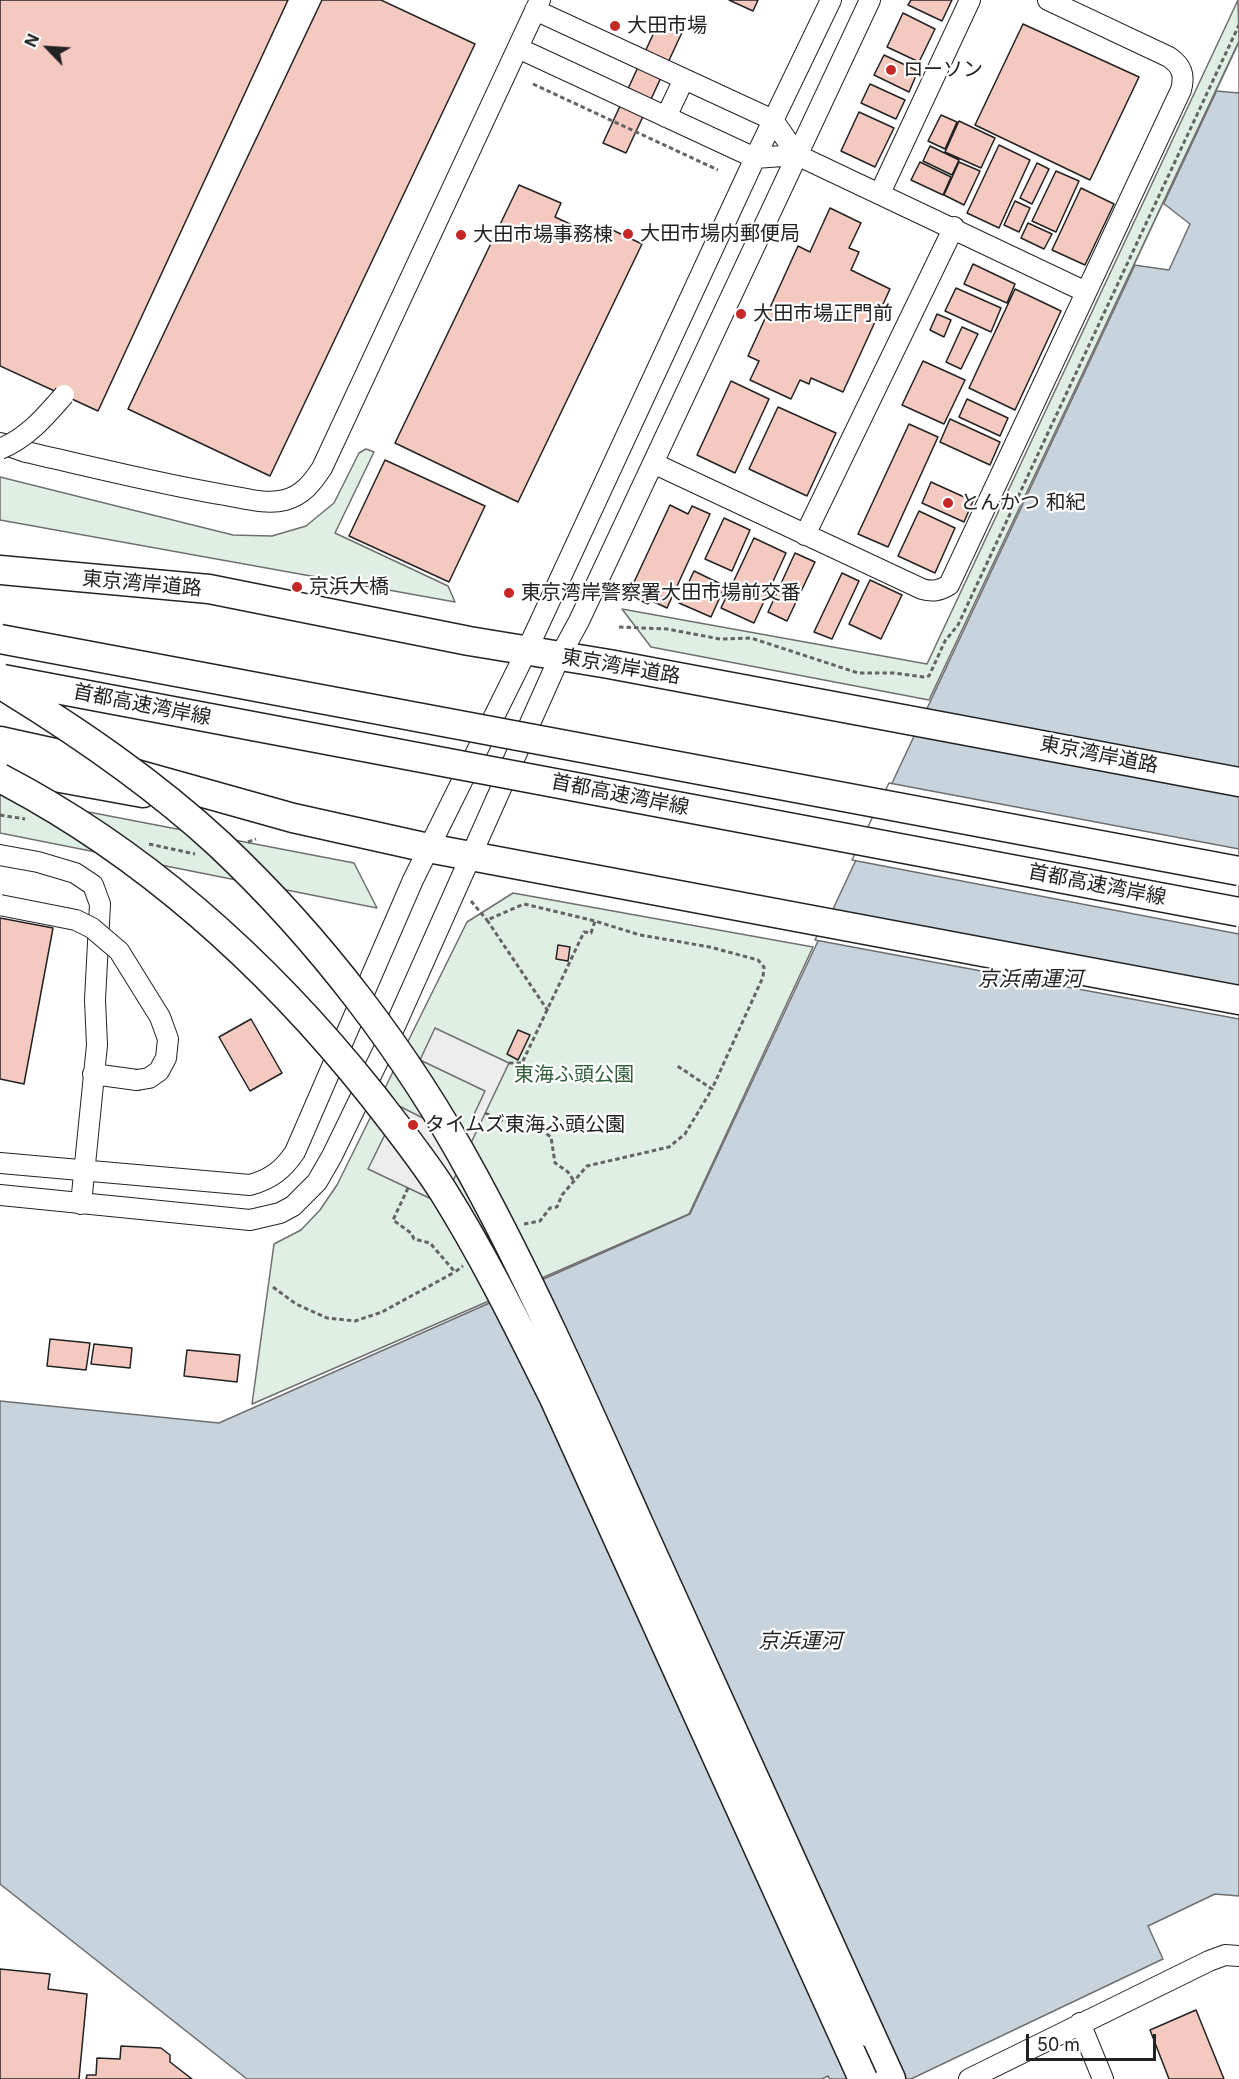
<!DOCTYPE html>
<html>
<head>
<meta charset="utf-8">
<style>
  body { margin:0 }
  #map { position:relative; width:1239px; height:2079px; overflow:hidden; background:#fff; font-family:Inter,sans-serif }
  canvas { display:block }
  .north { position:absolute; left:18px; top:18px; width:60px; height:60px; -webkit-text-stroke:4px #fff; paint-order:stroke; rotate:295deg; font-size:16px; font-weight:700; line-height:24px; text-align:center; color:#222 }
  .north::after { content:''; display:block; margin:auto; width:21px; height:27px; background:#222; clip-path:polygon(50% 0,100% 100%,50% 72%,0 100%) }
  .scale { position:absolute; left:1026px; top:2034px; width:130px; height:27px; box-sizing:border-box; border:3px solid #222; border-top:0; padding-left:8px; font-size:18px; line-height:21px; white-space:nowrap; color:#222; -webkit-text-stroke:4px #fff; paint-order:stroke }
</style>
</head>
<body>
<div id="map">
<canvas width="1239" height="2079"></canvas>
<div class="north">N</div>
<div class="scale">50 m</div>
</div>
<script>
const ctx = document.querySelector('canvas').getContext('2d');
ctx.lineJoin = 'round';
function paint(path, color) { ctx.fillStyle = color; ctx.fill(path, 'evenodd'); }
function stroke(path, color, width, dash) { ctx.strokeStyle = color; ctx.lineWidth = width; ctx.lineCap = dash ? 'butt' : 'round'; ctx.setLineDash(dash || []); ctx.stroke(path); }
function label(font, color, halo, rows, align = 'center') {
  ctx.font = font + ' Inter,"Noto Sans JP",sans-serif'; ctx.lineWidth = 4.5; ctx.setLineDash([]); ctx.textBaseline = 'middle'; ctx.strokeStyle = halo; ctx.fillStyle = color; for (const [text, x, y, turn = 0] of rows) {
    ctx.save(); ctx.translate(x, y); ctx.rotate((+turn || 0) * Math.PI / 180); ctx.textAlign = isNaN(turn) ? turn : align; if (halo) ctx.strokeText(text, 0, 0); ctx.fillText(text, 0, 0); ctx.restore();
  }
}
const green = new Path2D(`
  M1238 0 1239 41 929 700 651 647 622 609 927 664Z
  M366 449 374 452 335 533 448 586 455 602 0 520V477L233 535 272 536 306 526 334 503 359 453Z
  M0 795 354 863 377 908 0 833Z
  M513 893 813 947 689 1214 252 1404 274 1244 301 1230 320 1210 337 1185 467 922Z`);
const parking = new Path2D(`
  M435 1028 509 1063 442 1204 368 1169 399 1106 463 1138 485 1091 420 1060Z`);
const water = new Path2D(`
  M1239 43V1896L1215 1894 1148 1926 1163 1959 911 2079H830L828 2076 822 2079H247L0 1884V1401L219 1423 690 1214Z`);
const pier = new Path2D(`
  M1239 42V93L1216 91Z
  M1163 203 1190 224 1169 270 1134 265Z
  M889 783 1239 849V934L852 860Z
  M828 913 1239 991V1019L815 940Z`);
const building = new Path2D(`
  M0 0H288L98 411 0 366Z
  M322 0H381L475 44 270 476 128 409Z
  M729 0H758L753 11Z
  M911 0H952L942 21 908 5Z
  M903 13 935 29 919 62 887 47Z
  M662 15 685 26 626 153 603 143Z
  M1023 24 1139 77 1090 180 975 125Z
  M884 55 918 71 909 92 874 75Z
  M870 84 905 100 896 119 861 103Z
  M859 112 894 128 875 167 841 151Z
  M941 115 957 122 945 149 928 141Z
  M959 121 995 138 981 168 945 152Z
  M999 145 1030 160 999 228 967 213Z
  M930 146 959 160 952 175 923 161Z
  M920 162 951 177 943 195 911 180Z
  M959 162 980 171 964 205 944 195Z
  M1037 163 1049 169 1032 204 1020 198Z
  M1056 171 1079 181 1056 232 1032 221Z
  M519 185 561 203 555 217 598 237 604 226 642 244 518 502 395 443Z
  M1081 188 1114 204 1085 265 1052 250Z
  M1015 201 1030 208 1019 232 1004 225Z
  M830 208 861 223 849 248 859 252 851 270 890 289 843 392 811 378 809 384 800 380 791 399 750 380 759 361 748 356 798 246 810 252Z
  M1028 223 1052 234 1044 249 1021 238Z
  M973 264 1015 284 1007 303 964 284Z
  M956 288 1001 308 991 332 945 311Z
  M1015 289 1061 311 1015 410 969 388Z
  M937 314 951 320 944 337 930 330Z
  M962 327 978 334 961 369 946 362Z
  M923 361 965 380 944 424 902 405Z
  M731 381 769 399 735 473 697 455Z
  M967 399 1008 418 1000 436 959 417Z
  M778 407 836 433 807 496 749 469Z
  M950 419 1000 442 990 465 940 442Z
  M909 424 938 437 888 547 858 534Z
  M385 460 485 506 449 582 349 536Z
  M931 482 973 501 964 522 922 503Z
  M670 505 688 514 692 506 710 514 667 608 650 600 648 604 628 595Z
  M919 511 955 528 935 573 898 556Z
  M724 518 750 530 732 571 705 559Z
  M754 538 786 553 754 623 721 608Z
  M795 553 815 562 787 621 768 612Z
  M694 571 725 586 711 617 679 603Z
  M842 573 859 581 832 639 814 632Z
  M870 580 902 595 881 639 849 624Z
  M0 918 53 928 24 1084 0 1079Z
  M558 945 570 947 568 961 556 959Z
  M251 1019 282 1073 250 1091 219 1037Z
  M518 1030 530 1035 518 1060 507 1054Z
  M50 1339 90 1343 86 1370 47 1366Z
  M94 1344 132 1348 130 1368 91 1364Z
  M187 1350 240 1355 237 1382 184 1376Z
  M0 1969 50 1974 48 1989 87 1994 79 2079H0Z
  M1196 2010 1224 2079H1169L1150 2030Z
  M121 2046 161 2048 170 2055V2062L192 2079H86L87 2075H96L97 2058 120 2059Z`);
const path = new Path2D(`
  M533 84 718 170
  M619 627 667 629 720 639 751 638 858 673H894L924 677 929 676 945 641 958 625 1239 25
  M0 815 25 819
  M248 842 256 839
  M149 844 195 854
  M471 901 487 920
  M548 1011 487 920 524 904 595 921 640 935 710 947 758 960 764 967 763 977 712 1089
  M509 1063H522L584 932 591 933 595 921
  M485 1113 505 1122 518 1119 541 1130 551 1137 555 1163 568 1172 574 1181
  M408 1188 393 1220 411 1233 414 1239 430 1243 455 1272 463 1266
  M524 1224 540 1221 550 1208 557 1207 562 1195 587 1166 669 1147 685 1134 712 1089 676 1065
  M273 1287 296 1304 327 1318 355 1321 382 1312 455 1272`);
const minor = new Path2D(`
  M535 10 773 120 797 155
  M518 48 755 158 797 155 1086 292
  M666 117 684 79
  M880 193 970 0
  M0 443 26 452C93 467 159 484 225 495 244 498 266 505 285 500 303 495 312 483 322 468L540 0
  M653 463 922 589C932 592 939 591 949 585L1181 90C1185 75 1182 66 1169 57L1048 0
  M805 535 954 227
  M0 855 38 862 75 873 93 885 100 904 95 1000 97 1045 81 1204
  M93 1074 137 1080
  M0 1163 250 1185C271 1179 283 1170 295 1152L413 880 527 650 755 158 831 0
  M0 1195 250 1220 280 1213 293 1206 317 1182 332 1156 396 1024 560 656 579 621 870 0
  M1080 2023 1103 2079
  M969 2079 1209 1961 1225 1955 1239 1956`);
const highway = new Path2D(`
  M0 570 209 589 469 641 609 664 1239 782
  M0 741 86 760 293 818 428 848 1239 1000
  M0 767 143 793
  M870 2033 891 2079`);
const minorBridge = new Path2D(`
  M0 449C27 438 45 417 64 395
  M0 905 76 920 92 928 119 951 160 1017 168 1039 166 1058 159 1071 149 1078 137 1080`);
const highwayBridge = new Path2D(`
  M0 639 1239 871
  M3 679 1239 912
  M0 684C77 731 152 782 219 844 320 939 407 1053 473 1175 534 1287 587 1408 639 1524 716 1694 793 1863 870 2033
  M0 778C146 854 271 968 373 1096 397 1127 422 1158 443 1191 485 1258 519 1328 554 1398L863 2079`);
const markers = [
  [615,26,6,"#c62828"],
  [891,70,6,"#c62828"],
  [628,234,6,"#c62828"],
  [461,235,6,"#c62828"],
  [741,314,6,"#c62828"],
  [948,503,6,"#c62828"],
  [297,587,6,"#c62828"],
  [509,593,6,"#c62828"],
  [413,1125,6,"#c62828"]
];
const poiNames = [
  ["大田市場",627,26],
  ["ローソン",903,70],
  ["大田市場内郵便局",640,234],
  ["大田市場事務棟",473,235],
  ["大田市場正門前",753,314],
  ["とんかつ 和紀",960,503],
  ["京浜大橋",309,587],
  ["東京湾岸警察署大田市場前交番",521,593],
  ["タイムズ東海ふ頭公園",425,1125]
];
const streetNames = [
  ["東京湾岸道路",142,584,5],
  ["東京湾岸道路",621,667,10],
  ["首都高速湾岸線",142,705,11],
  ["東京湾岸道路",1099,755,11],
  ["首都高速湾岸線",620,795,11],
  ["首都高速湾岸線",1097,885,11]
];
const parkNames = [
  ["東海ふ頭公園",574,1075]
];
const waterNames = [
  ["京浜南運河",1030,980],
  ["京浜運河",800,1642]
];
paint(green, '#e0efe3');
stroke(green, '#6f6f6f', 1.5);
paint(parking, '#ededed');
stroke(parking, '#6f6f6f', 1.5);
paint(water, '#c7d3dd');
stroke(water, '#6f6f6f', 1.5);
paint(pier, '#fff');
stroke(pier, '#6f6f6f', 1.5);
paint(building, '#f3c9c0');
stroke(building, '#222', 1.5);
stroke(minor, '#222', 22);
stroke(highway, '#222', 31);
stroke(path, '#646464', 3, [4.5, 3]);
stroke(minor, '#fff', 20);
stroke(highway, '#fff', 28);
stroke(minorBridge, '#222', 22, []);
stroke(highwayBridge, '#222', 31, []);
stroke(minorBridge, '#fff', 20);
stroke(highwayBridge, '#fff', 28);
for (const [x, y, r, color] of markers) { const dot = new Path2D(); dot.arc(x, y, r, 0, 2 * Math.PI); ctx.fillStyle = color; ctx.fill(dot); stroke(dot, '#fff', 2); }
label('20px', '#222', '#fff', poiNames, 'left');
label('20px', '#222', '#fff', streetNames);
label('20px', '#2f5e38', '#fff', parkNames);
label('italic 21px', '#222', '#fff', waterNames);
</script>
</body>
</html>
